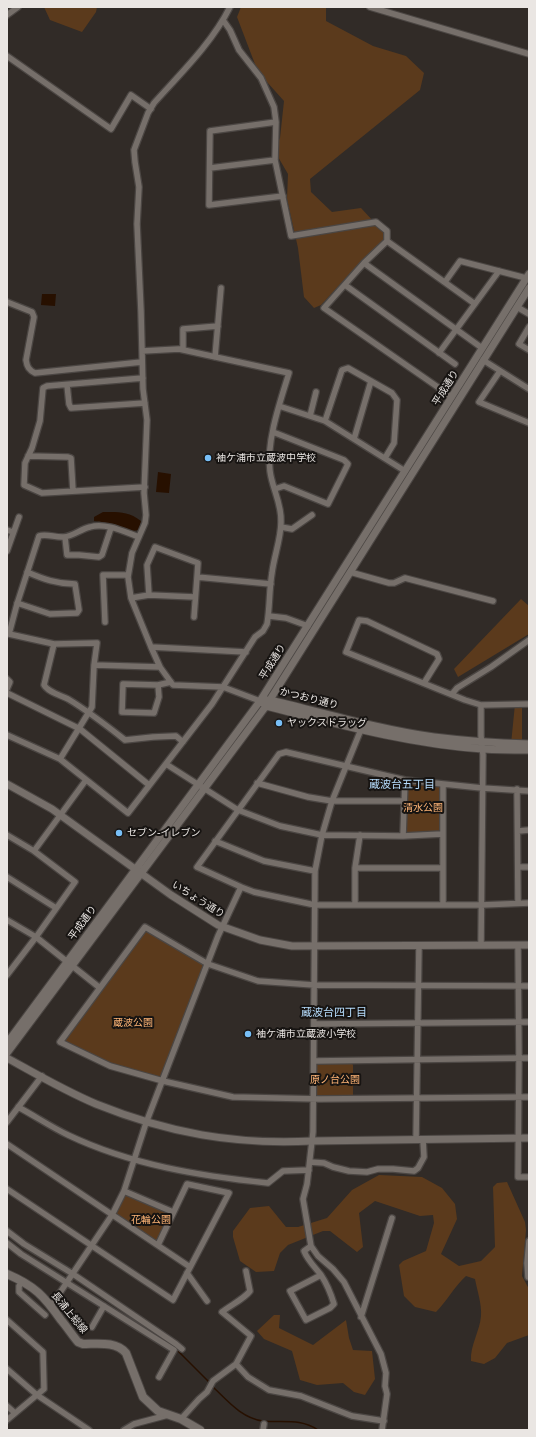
<!DOCTYPE html>
<html>
<head>
<meta charset="utf-8">
<style>
  body { margin:0 }
  #map { position:relative; width:536px; height:1437px; overflow:hidden; background:#312b27; font-family:"DejaVu Sans",sans-serif }
  canvas { display:block }
  .frame { position:absolute; inset:0; border:8px solid #eae6e3; pointer-events:none }
</style>
</head>
<body>
<div id="map">
<canvas width="536" height="1437"></canvas>
<div class="frame"></div>
</div>
<script>
const ctx = document.querySelector('canvas').getContext('2d');
ctx.lineJoin = 'round';
function paint(path, color) { ctx.fillStyle = color; ctx.fill(path, 'evenodd'); }
function stroke(path, color, width, dash) { ctx.strokeStyle = color; ctx.lineWidth = width; ctx.lineCap = dash ? 'butt' : 'round'; ctx.setLineDash(dash || []); ctx.stroke(path); }
function label(font, color, halo, rows, align = 'center') {
  ctx.font = font + ' "DejaVu Sans","Noto Sans JP",sans-serif'; ctx.lineWidth = 4; ctx.setLineDash([]); ctx.textBaseline = 'middle'; ctx.strokeStyle = halo; ctx.fillStyle = color; for (const [text, x, y, turn = 0] of rows) {
    ctx.save(); ctx.translate(x, y); ctx.rotate((+turn || 0) * Math.PI / 180); ctx.textAlign = isNaN(turn) ? turn : align; if (halo) ctx.strokeText(text, 0, 0); ctx.fillText(text, 0, 0); ctx.restore();
  }
}
const green = new Path2D(`
  M44 7H97L96 12 82 32 50 20Z
  M241 7H326V21L373 46 406 56 424 73 420 90 310 179 311 192 332 212 361 208 387 236 373 255 354 269 321 305 314 308 304 297 298 248 287 199 288 174 274 150 280 138 284 101 258 72 237 17Z
  M521 599 529 606V634L458 677 454 669Z
  M515 704H522V744H511Z
  M405 780 443 784 442 834 403 836Z
  M145 927 202 963 203 969 163 1081 110 1066 60 1042Z
  M351 1062 353 1065V1095L351 1097 321 1098 317 1095V1065L318 1063Z
  M379 1175 422 1177 442 1188 455 1204 457 1219 441 1254 459 1266 481 1261 495 1247 493 1187 497 1183 507 1182 525 1222 526 1230 522 1276 529 1289V1335L507 1343 495 1358 484 1364 471 1361C470 1345 480 1331 481 1316 482 1304 477 1290 475 1279L466 1276C454 1287 447 1301 436 1312L415 1307 404 1296 399 1265 403 1261 426 1251 434 1223 433 1215 420 1216 375 1201 359 1213 363 1247 357 1252 330 1231H323L288 1245 280 1253 274 1271 256 1272 240 1261 233 1237V1231L250 1208 269 1206 286 1227H298L327 1218 352 1190Z
  M124 1191 173 1212 158 1245 112 1215Z
  M274 1315H280L279 1328 313 1345 346 1320 349 1338 353 1350 372 1351 375 1379 365 1395 354 1392 343 1383 317 1385 300 1380 292 1351 264 1339 257 1331Z`);
const water = new Path2D(`
  M42 294H56L55 306 41 305Z
  M158 472 171 474 169 493 156 492Z
  M103 512C119 512 128 511 141 521L139 530C124 534 110 521 94 521V517Z`);
const stream = new Path2D(`
  M22 1251 64 1278
  M176 1349 210 1383
  M212 1386C227 1400 241 1418 263 1421 283 1423 300 1418 318 1430`);
const minor = new Path2D(`
  M230 7C212 43 181 73 154 103L148 113 134 150 135 162 139 187 137 224 141 311 143 389 147 420 144 493 146 515 145 523 132 553 128 577 131 598 151 647 160 667 173 685 223 687 260 701
  M370 7 529 54
  M7 15 18 7
  M223 20 230 30 239 50 261 78 274 107 276 122 275 160 291 236 376 222 387 231V241
  M7 56 111 129 131 95 151 109
  M276 122 210 131 209 205 283 196
  M210 168 275 160
  M364 263 482 348
  M445 282 460 261 526 278
  M345 285 455 364
  M7 302 32 312 34 317 26 360C27 367 29 370 35 373L142 362
  M517 307 529 314
  M529 327 519 344 529 350
  M183 350V329L218 326
  M439 353 499 271
  M215 357 221 288
  M483 360 529 389
  M500 371 479 402 529 423
  M143 378 47 386 43 388 40 421 32 448 25 463 24 485 42 493 145 487
  M67 385 69 404 71 408 145 403
  M452 397 324 308 364 263 387 241 475 304
  M279 406 325 421 405 471
  M310 416 316 392
  M325 421 342 370 348 368 392 393 397 400 394 443 385 458
  M273 432 344 460 348 464 328 504 284 486 275 489
  M354 439 371 381
  M28 456 68 457 71 458 73 491
  M281 527 292 529 312 515
  M7 530 13 532
  M65 537 67 555H79L99 557 102 555 111 528
  M7 551 19 517
  M350 572 389 583H394L405 578 493 601
  M149 595 195 597
  M131 598 149 595 147 565 155 547 198 563 197 577 271 584
  M17 603 50 614 77 613 79 610 75 584C57 584 43 579 27 572
  M269 616 286 618 308 626
  M194 617 197 577
  M105 622 103 575H128
  M54 644 44 685C48 692 60 695 68 699 88 711 106 725 125 740L153 737 176 736 183 742
  M151 647 246 652
  M94 665 160 667
  M7 679 10 682 7 689
  M424 683 439 659 437 654 367 621 359 620 346 652 465 700 481 705 529 704
  M158 685 159 697 154 713 122 712 123 684 158 685 171 682
  M7 693 80 729 149 785
  M452 694 457 688 491 667 529 640
  M362 727 332 801 322 835 315 871 313 1132 307 1184 303 1199 311 1246 318 1256 333 1269 344 1282 381 1354 386 1373 385 1386 387 1394 382 1430
  M7 735 60 759 128 813 212 704 255 637 263 631 267 624C270 607 269 590 272 573 274 556 281 539 281 522 282 504 272 488 270 471 266 442 280 402 289 373L179 349 142 351
  M60 759 92 707 94 665 97 643 54 644 9 634 17 604 39 536C46 533 56 538 64 537 73 536 81 529 90 527 105 522 125 532 139 537
  M166 764 238 810 280 826 322 835 403 836 442 834
  M257 783 308 797 332 801H404
  M517 789 518 903
  M529 791 482 788 405 780 286 752 279 754 197 867 241 887 254 892 315 905H481L529 903
  M518 831 529 830
  M7 835 34 851 75 882 36 937 7 975
  M403 836 405 780
  M215 841 264 861 315 871
  M34 851 86 780
  M518 867H529
  M355 868H442
  M7 877 56 908
  M355 905V868L360 835
  M443 905V784
  M7 920 36 937 100 988
  M481 945 483 755 481 736V705
  M518 945 519 1059 518 1177H529
  M529 986 314 985 258 981 208 964 145 927 60 1042 110 1066 163 1081 233 1097 319 1099 529 1097
  M314 1024 529 1022
  M314 1061 529 1058
  M18 1107C35 1116 51 1127 68 1135 131 1165 200 1176 268 1183L283 1171 309 1170
  M7 1122 42 1076
  M416 1140 419 946
  M7 1144 190 1267
  M310 1162 324 1163 333 1167 349 1171 367 1172 378 1169H393L414 1171 418 1168 424 1157 423 1140
  M7 1189 173 1300 229 1193 187 1184 158 1245
  M124 1191 173 1212
  M7 1231 24 1244 73 1274 176 1344 182 1349
  M7 1243 21 1254 174 1350 159 1377
  M311 1246 304 1251C308 1261 315 1267 321 1275 327 1284 331 1294 334 1304L330 1308 306 1320 290 1291 321 1275
  M187 1273 207 1301
  M528 1277 527 1263 529 1241
  M23 1281 19 1286V1292L45 1315
  M51 1306 112 1215 124 1191 146 1123 218 936 241 887
  M361 1317 392 1218
  M7 1320 43 1352 44 1389 7 1420
  M92 1327 104 1306
  M236 1364 248 1377 269 1390 301 1396 352 1416 384 1421
  M7 1369 37 1395 89 1430
  M7 1406 15 1413
  M181 1419 199 1399 207 1392 213 1381 236 1364 251 1336 222 1312C231 1305 244 1299 250 1291L246 1271
  M124 1430 134 1424 168 1415
  M263 1430 264 1424`);
const tertiary = new Path2D(`
  M267 700H270C324 713 379 729 434 737 466 741 497 743 529 744
  M263 703 266 706C337 724 409 744 483 749 499 750 514 750 529 750
  M7 784 52 809 171 895 218 925 260 940 292 946 529 945
  M7 1043 260 701 529 274
  M7 1053 266 706 529 288
  M7 1058C36 1074 65 1091 96 1104 168 1133 234 1145 312 1141L529 1138`);
const secondary = new Path2D(`
  M7 1274C35 1286 44 1296 61 1320 67 1327 72 1335 78 1342L83 1344C98 1344 116 1341 126 1353L143 1397 158 1411 181 1419 200 1430`);
const markers = [
  [208,458,4,"#78bff7"],
  [279,723,4,"#78bff7"],
  [119,833,4,"#78bff7"],
  [248,1034,4,"#78bff7"]
];
const streetNames = [
  ["平成通り",446,388,-58],
  ["平成通り",273,662,-58],
  ["かつおり通り",309,699,14],
  ["いちょう通り",198,900,32],
  ["平成通り",83,923,-54],
  ["長浦上総線",69,1313,51]
];
const poiNames = [
  ["袖ケ浦市立蔵波中学校",216,458],
  ["ヤックスドラッグ",287,723],
  ["セブン-イレブン",127,833],
  ["袖ケ浦市立蔵波小学校",256,1034]
];
const parkNames = [
  ["清水公園",423,808],
  ["蔵波公園",133,1023],
  ["原ノ台公園",335,1080],
  ["花輪公園",151,1220]
];
const neighbourhoodNames = [
  ["蔵波台五丁目",402,785],
  ["蔵波台四丁目",334,1013]
];
paint(green, '#5b3a1c');
paint(water, '#271000');
stroke(stream, '#271000', 1.5);
stroke(minor, '#4b4643', 8);
stroke(tertiary, '#4b4643', 9);
stroke(secondary, '#4b4643', 10);
stroke(minor, '#766f6a', 5.5);
stroke(tertiary, '#766f6a', 7);
stroke(secondary, '#766f6a', 8);
for (const [x, y, r, color] of markers) { const dot = new Path2D(); dot.arc(x, y, r, 0, 2 * Math.PI); ctx.fillStyle = color; ctx.fill(dot); stroke(dot, '#171412', 1.5); }
label('10px', '#eae6e3', '#171412', streetNames);
label('10px', '#eae6e3', '#171412', poiNames, 'left');
label('10px', '#ffb576', '#171412', parkNames);
label('11px', '#b5dbfb', '#171412', neighbourhoodNames);
</script>
</body>
</html>
